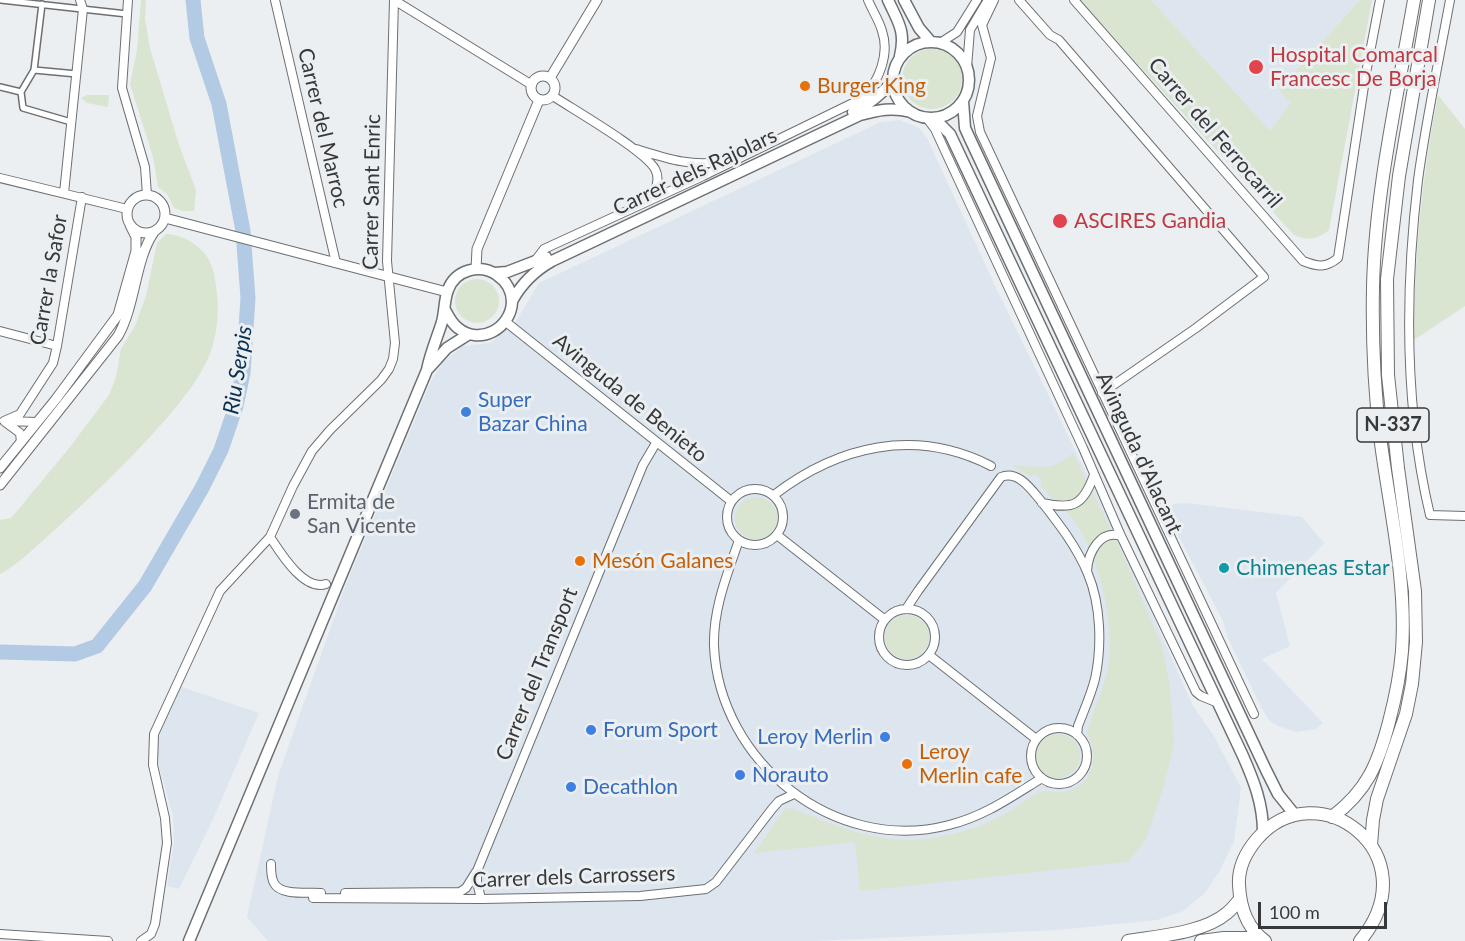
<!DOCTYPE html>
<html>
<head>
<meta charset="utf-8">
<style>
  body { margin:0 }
  #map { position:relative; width:1465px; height:941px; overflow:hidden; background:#ebeff2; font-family:Lato,sans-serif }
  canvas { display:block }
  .scale { position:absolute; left:1258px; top:902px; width:129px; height:27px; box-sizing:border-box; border:3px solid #373839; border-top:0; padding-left:8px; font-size:18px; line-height:21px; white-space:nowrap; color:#373839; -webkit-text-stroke:4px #ebeff2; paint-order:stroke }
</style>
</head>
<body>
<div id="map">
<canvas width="1465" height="941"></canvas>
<div class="scale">100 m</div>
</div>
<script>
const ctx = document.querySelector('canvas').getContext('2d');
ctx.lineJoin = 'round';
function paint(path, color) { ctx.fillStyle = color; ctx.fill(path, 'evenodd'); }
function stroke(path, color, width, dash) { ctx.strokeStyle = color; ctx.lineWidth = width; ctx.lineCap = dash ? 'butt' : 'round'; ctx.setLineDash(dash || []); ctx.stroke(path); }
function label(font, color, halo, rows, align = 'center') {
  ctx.font = font + ' Lato,sans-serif'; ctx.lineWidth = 6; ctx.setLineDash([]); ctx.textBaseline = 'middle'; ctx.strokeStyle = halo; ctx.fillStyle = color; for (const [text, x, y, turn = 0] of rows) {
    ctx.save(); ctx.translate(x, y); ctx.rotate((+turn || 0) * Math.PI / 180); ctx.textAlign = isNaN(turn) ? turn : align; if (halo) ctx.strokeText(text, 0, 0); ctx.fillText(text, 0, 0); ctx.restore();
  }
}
const built = new Path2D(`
  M1151 0H1360L1279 90 1292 103 1270 132Z
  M900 120 919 128 927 138 998 292 1121 544 1193 706 1214 736 1241 788 1234 841 1220 870 1205 893 1183 911 1157 920 1058 930 814 941H268L247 917 278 776 345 587 431 381 443 362 463 346 490 343 515 323 539 283 881 122Z
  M1186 503 1302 517 1324 543 1276 593 1290 646 1262 659 1323 723 1316 729 1296 732 1278 726 1269 720 1261 707 1228 638 1223 621 1165 510 1174 504Z
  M179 686 259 713 213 819 179 889 167 886 174 841 173 816 159 766 157 745 162 723Z`);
const green = new Path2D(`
  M141 0H146L145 19 150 48 178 142 196 190 194 211H183L174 208 167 194 158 187 153 157 130 84 137 50Z
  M1079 0H1151L1270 131 1291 103 1279 90 1360 0H1372L1329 230C1317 240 1308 241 1294 235Z
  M902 79a30 30 0 1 1 60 0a30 30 0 1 1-60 0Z
  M87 95H109L108 107 87 103 81 98Z
  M1438 95 1465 129V306L1414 340C1414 257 1422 176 1438 95Z
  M166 234C188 235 210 251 214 274 219 300 220 325 211 351 202 376 183 399 166 419 132 458 95 493 57 528 39 543 21 563 0 574V520L11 518 17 511 70 447 109 395 116 377 121 349 135 326 146 296 157 243Z
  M455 301a22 22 0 1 1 44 0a22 22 0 1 1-44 0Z
  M1073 453 1117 542 1162 646 1170 686 1174 743 1164 785 1146 839 1128 862 860 891 855 842 754 853 786 808 794 809C834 825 869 841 913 840 947 838 983 828 1012 810 1020 805 1027 798 1035 794 1044 789 1052 793 1062 792 1092 789 1101 757 1087 733 1093 710 1105 688 1109 663 1114 620 1099 550 1070 516 1061 505 1050 497 1041 486V479L1036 474 1030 476 1012 465C1040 467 1051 473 1073 453Z
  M735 518a21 21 0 1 1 42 0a21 21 0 1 1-42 0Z
  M885 637a22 22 0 1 1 44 0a22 22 0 1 1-44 0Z
  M1036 756a22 22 0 1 1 44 0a22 22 0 1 1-44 0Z`);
const river = new Path2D(`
  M0 652 75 654 97 646 145 586 202 488 221 450 236 406 243 373 248 298 243 231 219 104 197 38 193 0`);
const pedestrian = new Path2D(`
  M1 0 127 14
  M34 70 77 74
  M0 87 21 92 23 108 71 122
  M21 92 34 70 42 4`);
const minor = new Path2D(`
  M128 0 122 88 145 167 147 195
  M275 0 336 263
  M394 0 532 85
  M994 0 982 25 991 58 977 116 980 132 1254 714
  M1019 0 1050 35 1059 40 1264 277 1196 328 1102 393
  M1074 0 1303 261C1318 267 1326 268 1338 258L1366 73 1380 0
  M1450 0C1439 60 1426 120 1418 180 1405 290 1404 406 1430 515L1465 516
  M940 43 957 32 977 0
  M967 67 970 30 988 0
  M553 96C574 110 644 150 655 169 661 180 656 190 649 199
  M926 117 935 129 946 153 1083 448 1121 536 1196 692 1201 696 1218 703
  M636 149C665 158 694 168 724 161
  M0 178 127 209
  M64 193 83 9 80 0
  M535 261 544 249 703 176 863 98C879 81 890 54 882 31 879 20 872 10 868 0
  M506 322 731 501
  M0 331 57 346
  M4 421 20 414 53 363 57 346 82 197
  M7 421 37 422
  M5 422 20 433 21 442
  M727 517a28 28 0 1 1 56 0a28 28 0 1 1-56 0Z
  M774 495C838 446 915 427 991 466
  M1042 503C1074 510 1083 505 1094 475
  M777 535 885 620
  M739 540C727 575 713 609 714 646 719 762 835 855 949 825 985 816 1011 797 1042 778
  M1087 571C1088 553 1100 529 1121 536
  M326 584C304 592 280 552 270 537L293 486 312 451 330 430 381 380 389 369 393 359 395 343 387 261 394 0
  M906 609 918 591 1001 477C1018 470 1031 489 1041 501 1059 524 1077 547 1088 574 1101 605 1102 647 1095 679 1091 695 1084 710 1078 726L1077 735
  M879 637a28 28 0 1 1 56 0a28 28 0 1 1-56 0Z
  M929 655 1036 739
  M1031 756a28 28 0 1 1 56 0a28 28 0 1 1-56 0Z
  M271 864C271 870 271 878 274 883 280 896 309 892 321 893
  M345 893 460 892 466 888 476 872
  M313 898 481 899 640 896 706 889 716 882 772 809 779 801 794 794
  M481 899 477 882V871L643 465 656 443
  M0 934 108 941
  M141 941 151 934 155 924 167 843 165 818 153 765 154 734 220 591 270 537`);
const tertiary = new Path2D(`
  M531 88a12 12 0 1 1 24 0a12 12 0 1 1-24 0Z
  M550 78 597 0
  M127 214a19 19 0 1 1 38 0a19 19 0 1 1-38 0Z
  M165 218 447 292
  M476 269 477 249 539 100
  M0 468 56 399 118 315 136 251V237L130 225
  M0 485 118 336C136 304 135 259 154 232`);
const secondary = new Path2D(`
  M888 0C898 22 906 31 900 56
  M904 0 919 28 931 42
  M893 80a38 38 0 1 1 76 0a38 38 0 1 1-76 0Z
  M963 101 965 128 970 139 1266 770 1278 794 1295 815
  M853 112C869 105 880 94 893 82
  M934 118 950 134 1243 756C1254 781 1263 804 1263 832
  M495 273 507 272 546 257
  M512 301C522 283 534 271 552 261L860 115C878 110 892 107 911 112
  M429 368 447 348 469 334
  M189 941 427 370C430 354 437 338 442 322 445 311 444 300 448 290 455 270 480 263 497 275 506 281 512 291 512 302 511 328 480 346 458 328 452 324 449 317 445 310`);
const trunk = new Path2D(`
  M1332 817C1367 791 1378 764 1389 722 1395 699 1400 676 1402 651 1407 579 1389 507 1380 436 1374 386 1372 337 1373 287 1375 192 1398 93 1414 0
  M1371 845 1373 820 1377 799 1406 714 1412 684 1416 642 1415 591 1398 468 1388 375 1387 279 1399 176 1429 0
  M1128 941C1158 936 1204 933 1227 913 1232 909 1236 904 1240 899
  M1201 941 1224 938H1261
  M1265 941C1247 928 1240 906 1239 885 1238 868 1246 852 1257 839 1317 769 1432 854 1360 941`);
const markers = [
  [1256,67,8,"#e0444e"],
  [805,86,6,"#e8710a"],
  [1060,221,8,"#e0444e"],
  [466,412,6,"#3f7fe0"],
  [295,514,6,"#6b7280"],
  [580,561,6,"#e8710a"],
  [1224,568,6,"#0f9aa8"],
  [591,730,6,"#3f7fe0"],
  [885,737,6,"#3f7fe0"],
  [907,764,6,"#e8710a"],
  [740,775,6,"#3f7fe0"],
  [571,787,6,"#3f7fe0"]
];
const shields = [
  [1393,425,72]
];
const shieldNames = [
  ["N-337",1393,425]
];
const healthNames = [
  ["Hospital Comarcal",1270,55],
  ["Francesc De Borja",1270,79],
  ["ASCIRES Gandia",1074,221]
];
const foodNames = [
  ["Burger King",817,86],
  ["Mesón Galanes",592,561],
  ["Leroy",919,752],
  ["Merlin cafe",919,776]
];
const streetNames = [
  ["Carrer del Marroc",323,128,77],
  ["Carrer del Ferrocarril",1215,133,49],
  ["Carrer dels Rajolars",695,172,-25],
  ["Carrer Sant Enric",372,192,-89],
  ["Carrer la Safor",49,280,-80],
  ["Avinguda de Benieto",630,398,39],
  ["Avinguda d'Alacant",1139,453,65],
  ["Carrer del Transport",537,674,-68],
  ["Carrer dels Carrossers",574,877,-2]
];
const shopNames = [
  ["Super",478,400],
  ["Bazar China",478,424],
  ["Forum Sport",603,730],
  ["Leroy Merlin",873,737,"right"],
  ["Norauto",752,775],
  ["Decathlon",583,787]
];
const worshipNames = [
  ["Ermita de",307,502],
  ["San Vicente",307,526]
];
const cultureNames = [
  ["Chimeneas Estar",1236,568]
];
const waterNames = [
  ["Riu Serpis",238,370,-81]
];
paint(built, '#dde5ef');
paint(green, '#d9e4d1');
stroke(river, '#b2cae3', 15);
stroke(pedestrian, '#6d7073', 8);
stroke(minor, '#6d7073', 10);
stroke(tertiary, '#6d7073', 11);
stroke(secondary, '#6d7073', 13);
stroke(trunk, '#6d7073', 14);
stroke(pedestrian, '#fff', 5);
stroke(minor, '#fff', 8);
stroke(tertiary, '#fff', 9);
stroke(secondary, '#fff', 10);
stroke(trunk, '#fff', 12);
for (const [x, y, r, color] of markers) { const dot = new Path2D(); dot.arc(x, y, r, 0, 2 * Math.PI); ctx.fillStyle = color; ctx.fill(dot); stroke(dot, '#ebeff2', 2); }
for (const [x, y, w] of shields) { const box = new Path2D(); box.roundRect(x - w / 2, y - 17, w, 34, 4.5); ctx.fillStyle = '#ebeff2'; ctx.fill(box); stroke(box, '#373839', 1.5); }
label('bold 20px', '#373839', null, shieldNames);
label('21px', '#be3a42', '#ebeff2', healthNames, 'left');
label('21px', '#c56008', '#ebeff2', foodNames, 'left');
label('21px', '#373839', '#ebeff2', streetNames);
label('21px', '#366cbe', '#ebeff2', shopNames, 'left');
label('21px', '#5b616d', '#ebeff2', worshipNames, 'left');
label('21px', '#0d838f', '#ebeff2', cultureNames, 'left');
label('italic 22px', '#0a3052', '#ebeff2', waterNames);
</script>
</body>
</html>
